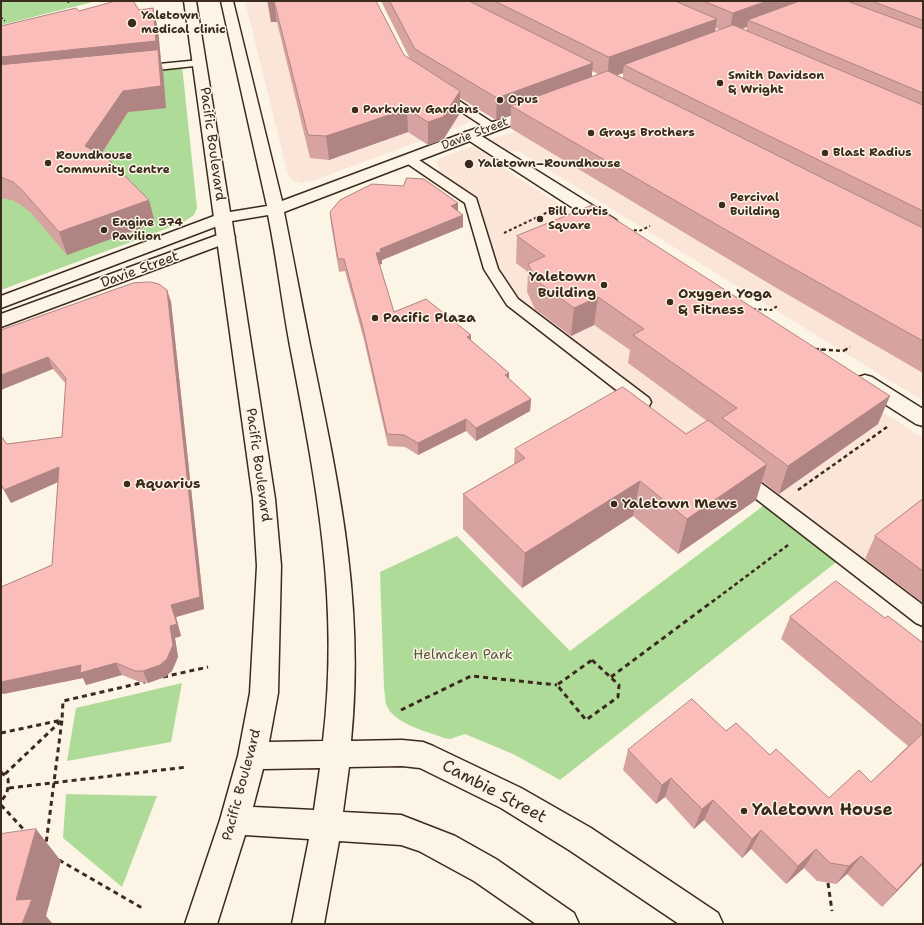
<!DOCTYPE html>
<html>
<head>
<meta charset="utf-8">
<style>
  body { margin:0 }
  #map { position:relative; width:924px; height:925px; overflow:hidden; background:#fcf5e5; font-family:"Shantell Sans",sans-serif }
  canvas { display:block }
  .frame { position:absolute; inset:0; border:2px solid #3b2a1e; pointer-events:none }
</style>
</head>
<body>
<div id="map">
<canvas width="924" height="925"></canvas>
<div class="frame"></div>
</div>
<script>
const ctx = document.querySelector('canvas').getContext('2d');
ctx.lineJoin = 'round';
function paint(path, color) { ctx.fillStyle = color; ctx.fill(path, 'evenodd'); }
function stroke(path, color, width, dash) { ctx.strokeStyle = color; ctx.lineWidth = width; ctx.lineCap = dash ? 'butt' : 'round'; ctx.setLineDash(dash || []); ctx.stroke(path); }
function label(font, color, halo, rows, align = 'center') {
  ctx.font = font + ' "Shantell Sans",sans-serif'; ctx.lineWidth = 3; ctx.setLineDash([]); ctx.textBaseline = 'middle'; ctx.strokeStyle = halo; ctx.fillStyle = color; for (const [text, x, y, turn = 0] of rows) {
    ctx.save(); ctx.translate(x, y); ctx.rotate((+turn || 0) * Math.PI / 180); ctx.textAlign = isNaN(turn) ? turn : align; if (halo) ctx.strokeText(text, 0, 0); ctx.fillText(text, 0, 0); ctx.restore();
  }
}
const built = new Path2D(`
  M245 1H368L396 57 456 111 467 116 470 120 468 123 315 180 301 183 291 179 288 175Z
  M525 129 923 261V401L518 151 504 152 492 145 491 141 493 138Z
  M473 146 479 147 494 158 497 164 923 438V617L512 302 491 269 471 201 430 174 440 169 436 163 442 157Z`);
const green = new Path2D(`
  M1 1H97L1 25Z
  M182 65 197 208 194 215 182 223 1 290V82Z
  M771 500 844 556 560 780 513 754 465 734 450 739 444 738C426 731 393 724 386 704 385 699 385 693 384 688L380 572 457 536 570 651Z
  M182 683 171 742 67 761 76 708Z
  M66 794 157 796 122 887 63 838Z`);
const pathFar3 = new Path2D(`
  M67 1 70 4
  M1 17 5 21`);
const pathFar2 = new Path2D(`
  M634 230 639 231 650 226
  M504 233 548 212
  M753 309 771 310 779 305
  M815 349 824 350
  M845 350 850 347`);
const pathFar1 = new Path2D(`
  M815 349 843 351 847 349
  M798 490 887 427
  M712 602 788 545`);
const path = new Path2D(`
  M592 660 619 685 618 697 586 720 557 685Z
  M163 677 208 667
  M611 677 713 601
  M401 710 471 676 557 685
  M1 733 62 720 46 844
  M1 772 8 779C9 788 7 795 1 801
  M5 774 62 720 63 701 145 682
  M9 788 187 767
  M1 805 26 832
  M59 860 142 908
  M828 883 832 911`);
const service = new Path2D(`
  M200 60 204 61 205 63 204 65 138 72 133 69 138 66Z
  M440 90 444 91 499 127 493 131 489 130 436 95 434 93Z
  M409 155 413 156 476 198 498 269 518 299 649 398 651 402 649 406 643 408 637 406 507 305 484 269 465 203 405 162 403 159 405 156Z
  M739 469 745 471 923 605V626L916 623 733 481 730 476 733 471Z`);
const minor = new Path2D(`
  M222 213 228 214 230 218 228 222 1 308V296Z
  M226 232 232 233 235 237 232 241 1 327V314Z`);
const tertiary = new Path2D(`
  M470 131 475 132 616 220 618 224 616 228 610 229 604 228 465 138 463 135 465 132Z
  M865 375 872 377 923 409V426L916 424 858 387 855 382 858 377Z`);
const secondary = new Path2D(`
  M184 1H196L230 212 267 206 221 1H233L282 201 533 107H543L545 110 543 113 284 212C293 256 301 301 310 345 338 481 365 601 351 741L402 740 423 742 433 746 521 788 591 828 718 913 723 924H679L569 850 501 808 420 768 402 766 349 767 343 812 401 815 455 836 496 859 574 913 579 924H536L474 881 419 851 401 845 339 841 324 924H292L309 839 245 835 217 924H185L220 820 238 756 250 693 257 566 253 499ZM268 215C277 259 282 303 290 346 316 482 340 602 323 741L269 742 278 693 281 566 275 499 232 221ZM320 768 314 810 253 807 263 769Z`);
const wall = new Path2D(`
  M267 1H376L404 55 410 59 381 1H923V373L773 286 510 128 511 115 496 120 460 98V113L443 140 428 145 408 132 329 160 310 158 277 22H271ZM747 27 746 31 742 29ZM716 28 720 30 715 32ZM592 71 598 74 592 77ZM623 73V78L617 75Z
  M139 10 158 29 161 61 163 71 166 108 128 112 101 155 149 200 155 223 67 255 31 213 21 205 12 200 1 198V26L79 11Z
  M458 203V212L463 215V227L382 260V264L379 265 394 312 471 335V340L509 379 531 399 530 411 476 441 466 431 418 455 405 447 388 446 364 340 345 271 339 272 331 224 330 212Z
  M517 236 878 424 779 494 762 481 756 500 678 554 633 516 522 588 463 529V494L514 464 515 449 686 434 707 421 628 363 630 350 594 325 571 336 535 309 527 292 528 272 516 263Z
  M167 290 171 302 204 609 176 617 181 636 175 638 178 657 172 671 165 677 148 683 140 682 122 675 86 685 83 678 3 694 1 691V587L52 565 58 482 11 503 1 485V436L7 444 62 437 66 384 53 369 1 330Z
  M923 499V603L865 559 875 536Z
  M790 617 885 618 923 643V864L882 907 847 874 836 884 817 881 804 868 786 884 751 849 742 858 704 820 694 829 665 797 656 804 623 770 628 750 726 731 770 755 829 798 871 782 908 746 781 639Z`);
const shadedWall = new Path2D(`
  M274 1 277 22H271L268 2Z
  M767 1H804L748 20 747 27 729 34 733 13Z
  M153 8 158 29 161 61 163 71 166 108 128 112 92 168 1 79V57Z
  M717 19 713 40 624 65 623 73 607 79 609 57Z
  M593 63 591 85 511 106V115L496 120 497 98Z
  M460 91V113L443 140 428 145V122Z
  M407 109 408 132 329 160 326 136Z
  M149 200 155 223 67 255 59 232Z
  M458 203V215L451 206Z
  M463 215V227L382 260V264L377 265 376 253 380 249Z
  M167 290 171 302 204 609 176 617 181 636 175 638 178 657 172 671 165 677 148 683 143 671 170 626 171 605Z
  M598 297 594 325 571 336 574 308Z
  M471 335V347L467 337Z
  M48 357 53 369 1 390V375Z
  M509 373V385L505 375Z
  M890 396 878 424 779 494 788 466Z
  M531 399 530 411 476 441V428Z
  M466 419V431L418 455V443Z
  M767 464 756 500 678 554 687 519Z
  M59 467 65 479 11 503 4 490Z
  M640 481 633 516 522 588 525 553Z
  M116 663 122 675 86 685 83 678 3 694 1 691V682L81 665Z
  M671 778 665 797 656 804 662 785Z
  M713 800 704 820 694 829 702 809Z
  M36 829 61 861 46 916 53 924H22L16 900Z
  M761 830 751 849 742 858 752 839Z
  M816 849 804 868 786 884 798 866Z
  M861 856 847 874 836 884 849 866Z
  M923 862V864L882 907 897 890Z`);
const building = new Path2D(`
  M113 1H133L139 10 153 8 156 41 1 57V26L76 8 79 11 112 2Z
  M268 1H376L404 55 460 91 443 117 428 122 407 109 326 136 308 135 274 1Z
  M390 1H469L593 63 497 98 415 49Z
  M495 1H675L717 19 609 57Z
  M704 1H767L733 13Z
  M800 1H847L923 29V93L748 20Z
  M872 1H923V20Z
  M733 25 923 105V211L624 65Z
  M158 50 161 86 123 91 85 146 109 160 149 200 59 232 22 190 13 182 1 177V65Z
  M608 71 923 228V341L780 261 511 106Z
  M407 178 424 179 458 203 451 206 463 215 380 249 381 252 376 253 394 312 426 299 471 335 467 337 509 373 505 375 531 399 476 428 466 419 418 443 404 435 387 434 363 328 344 259H338L330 212 340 200 372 184 403 186Z
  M593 205 890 396 788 466 722 418 737 408 633 335 644 329 598 297 574 308 537 281 528 264 545 256 517 236Z
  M151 282 159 284 167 290 200 597 171 605 177 624 170 626 173 645 167 659 160 665 143 671H135L116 663 80 673 81 665 1 682V587L52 565 59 467 4 490 1 484V436L7 444 62 437 66 378 48 357 1 375V330L133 283Z
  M623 387 686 434 708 420 767 464 687 519 640 481 525 553 463 494 525 458 515 449Z
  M923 499V571L875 536Z
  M836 581 885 618 888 616 923 643V726L790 617Z
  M692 699 726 731 736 723 770 755 776 749 829 798 859 770 871 782 923 733V862L897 890 861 856 849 866 830 863 816 849 798 866 761 830 752 839 713 800 702 809 671 778 662 785 628 750Z
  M36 829 16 900 32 899 22 924H1V834Z`);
const markers = [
  [132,23,5,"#3b2a1e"],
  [720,83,4,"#3b2a1e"],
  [500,100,4,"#3b2a1e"],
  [355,110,4,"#3b2a1e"],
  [591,133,4,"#3b2a1e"],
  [825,153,4,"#3b2a1e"],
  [48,163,4,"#3b2a1e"],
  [469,164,5,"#3b2a1e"],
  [722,205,4,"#3b2a1e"],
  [540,219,4,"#3b2a1e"],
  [104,230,4,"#3b2a1e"],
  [604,285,4,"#3b2a1e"],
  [670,302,4,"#3b2a1e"],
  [375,318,4,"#3b2a1e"],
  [127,484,4,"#3b2a1e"],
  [614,504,4,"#3b2a1e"],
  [744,811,4,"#3b2a1e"]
];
const farPoinames = [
  ["Yaletown",141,16],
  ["medical clinic",141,30],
  ["Smith Davidson",728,76],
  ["& Wright",728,90],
  ["Opus",508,100],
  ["Parkview Gardens",363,110],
  ["Grays Brothers",599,133],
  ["Blast Radius",833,153],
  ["Roundhouse",56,156],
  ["Community Centre",56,170],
  ["Yaletown–Roundhouse",478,164],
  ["Percival",730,198],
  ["Building",730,212],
  ["Bill Curtis",548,212],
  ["Square",548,226],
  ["Engine 374",112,223],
  ["Pavilion",112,237]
];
const farStreetnames = [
  ["Davie Street",475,134,-21]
];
const streetNames = [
  ["Pacific Boulevard",212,144,82],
  ["Davie Street",140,270,-20],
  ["Pacific Boulevard",258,465,82],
  ["Pacific Boulevard",242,785,-75]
];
const poiNames = [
  ["Yaletown",596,277,"right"],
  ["Building",596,293,"right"],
  ["Oxygen Yoga",678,294],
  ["& Fitness",678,310],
  ["Pacific Plaza",383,318],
  ["Aquarius",135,484],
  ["Yaletown Mews",622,504]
];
const parkNames = [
  ["Helmcken Park",463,655]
];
const nearStreetnames = [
  ["Cambie Street",494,792,28]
];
const nearPoinames = [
  ["Yaletown House",752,811]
];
paint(built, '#fbe4d8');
paint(green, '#afdb99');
stroke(service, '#3b2a1e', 3);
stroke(minor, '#3b2a1e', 3);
stroke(tertiary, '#3b2a1e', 3);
stroke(secondary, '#3b2a1e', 3);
stroke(pathFar3, '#3b2a1e', 1.5, [2.5, 2]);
stroke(pathFar2, '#3b2a1e', 2, [3, 2.5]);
stroke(pathFar1, '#3b2a1e', 2.5, [4, 3]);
stroke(path, '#3b2a1e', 3, [5, 4]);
paint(service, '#fcf5e5');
paint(minor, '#fcf5e5');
paint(tertiary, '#fcf5e5');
paint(secondary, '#fcf5e5');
paint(wall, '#d7a3a0');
paint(shadedWall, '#af8482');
paint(building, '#fabdba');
stroke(building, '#af8482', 1);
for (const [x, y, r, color] of markers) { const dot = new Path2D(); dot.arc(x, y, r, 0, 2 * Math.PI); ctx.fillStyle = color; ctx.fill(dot); stroke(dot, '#fcf5e5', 1.5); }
label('bold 12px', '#3b2a1e', '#fcf5e5', farPoinames, 'left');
label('12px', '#3b2a1e', '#fcf5e5', farStreetnames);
label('14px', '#3b2a1e', '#fcf5e5', streetNames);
label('bold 14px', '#3b2a1e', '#fcf5e5', poiNames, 'left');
label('14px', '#58563d', '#fcf5e5', parkNames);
label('17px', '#3b2a1e', '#fcf5e5', nearStreetnames);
label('bold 17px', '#3b2a1e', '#fcf5e5', nearPoinames, 'left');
</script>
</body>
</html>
